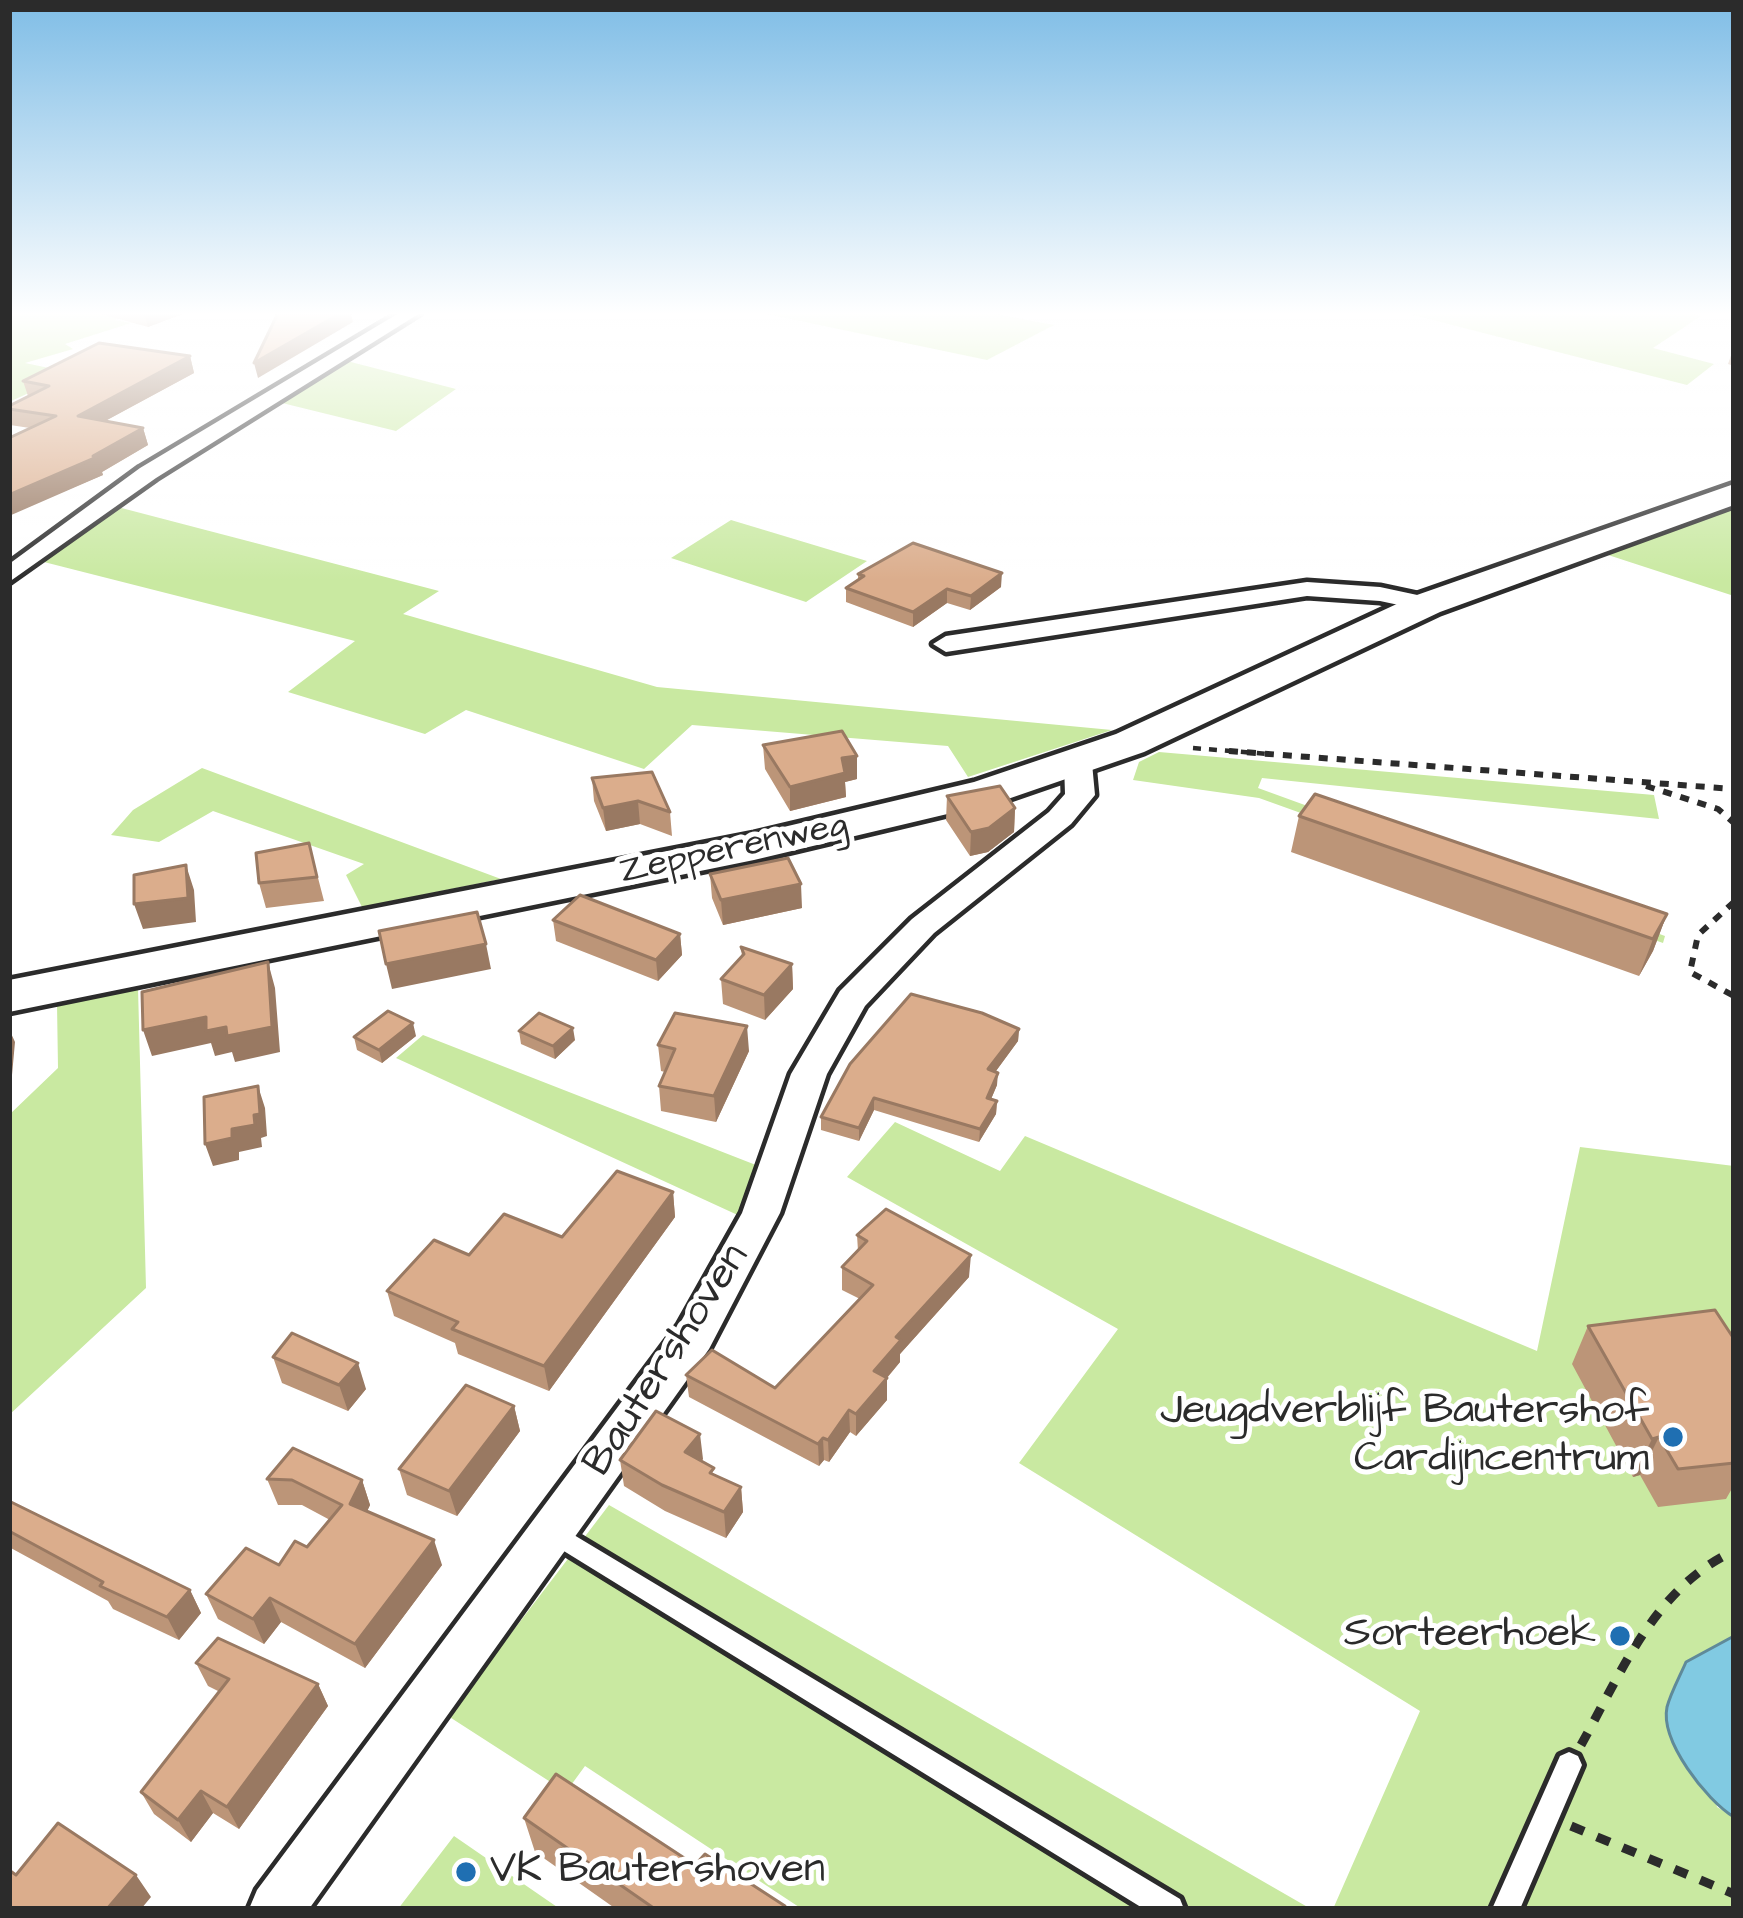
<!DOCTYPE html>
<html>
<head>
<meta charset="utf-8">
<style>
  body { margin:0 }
  #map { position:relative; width:1743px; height:1918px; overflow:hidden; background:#fff; font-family:"Architects Daughter",sans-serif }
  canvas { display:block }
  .frame { position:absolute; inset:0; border:12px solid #2b2b2b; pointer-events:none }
</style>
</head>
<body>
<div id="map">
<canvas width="1743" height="1918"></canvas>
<div class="frame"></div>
</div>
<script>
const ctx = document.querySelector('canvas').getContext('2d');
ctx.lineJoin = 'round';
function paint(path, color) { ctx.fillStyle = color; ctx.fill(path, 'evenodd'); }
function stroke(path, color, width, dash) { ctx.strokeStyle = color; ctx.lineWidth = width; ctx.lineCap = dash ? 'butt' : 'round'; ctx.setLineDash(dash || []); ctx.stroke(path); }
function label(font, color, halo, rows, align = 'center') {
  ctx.font = font + ' "Architects Daughter",sans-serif'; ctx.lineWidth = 10; ctx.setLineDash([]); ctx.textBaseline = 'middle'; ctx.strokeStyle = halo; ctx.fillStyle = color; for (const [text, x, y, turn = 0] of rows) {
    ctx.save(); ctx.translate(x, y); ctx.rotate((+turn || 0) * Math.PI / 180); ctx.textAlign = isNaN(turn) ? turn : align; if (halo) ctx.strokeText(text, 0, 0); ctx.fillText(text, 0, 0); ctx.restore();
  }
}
const green = new Path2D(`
  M9 313H130L115 320 131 323 65 344 73 349 25 363 73 373 9 402Z
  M762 313H991L1054 325 987 360Z
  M1419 313H1687L1701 316 1653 348 1714 364 1687 385 1413 315Z
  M343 360 456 389 396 431 274 401Z
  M110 505 439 591 403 614 657 687 1112 730 968 777 948 746 692 725 644 769 466 710 425 734 288 692 355 641 40 561Z
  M1734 506V596L1602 553Z
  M731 520 867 561 806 602 671 558Z
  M1159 752 1654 795 1659 819 1262 778 1258 788 1665 936 1663 943 1259 798 1133 780 1139 762Z
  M202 768 501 879 362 907 346 875 364 864 213 811 159 842 111 835 133 810Z
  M138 988 146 1288 9 1415V1115L58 1068 57 1004Z
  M423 1035 761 1167 742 1217 396 1058Z
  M895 1122 1000 1171 1025 1136 1537 1351 1580 1147 1734 1166V1636L1686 1662 1717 1807 1734 1817V1909H1333L1420 1711 1019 1463 1118 1329 847 1177Z
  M609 1505 1311 1909H802L585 1766 566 1792 448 1716Z
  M454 1836 560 1909H398Z`);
const water = new Path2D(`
  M1734 1636V1817C1706 1800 1660 1741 1667 1707 1671 1692 1680 1676 1686 1662Z`);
const pathFar2 = new Path2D(`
  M1193 748 1268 754`);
const pathFar1 = new Path2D(`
  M1229 751 1734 789
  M1646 786 1718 809 1734 823
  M1734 902 1698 935 1690 972 1734 996`);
const path = new Path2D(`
  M1581 1745C1621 1673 1655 1587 1734 1551
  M1571 1826 1734 1894`);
const lane = new Path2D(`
  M554 1523 1180 1899 1184 1909H1144L546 1540 542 1533 546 1526Z
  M1569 1752 1578 1756 1582 1765 1520 1909H1492L1560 1756Z`);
const street = new Path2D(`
  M399 313H420L156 478 9 582V564L140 468Z
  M1307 582 1380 587 1436 599 1439 604 1427 611 1380 601 1307 596 946 652 933 644 946 636Z
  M1078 754 1092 763 1095 795 1071 824 934 933 865 1006 827 1074 780 1213 709 1349 309 1909H249L257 1890 679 1325 742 1213 791 1074 840 991 912 919 1049 812 1065 794 1064 763Z`);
const secondary = new Path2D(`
  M1734 484V505L1440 612 1144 752 1002 801 754 860 9 1012V980L754 834 974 782 1116 734 1414 596Z`);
const wall = new Path2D(`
  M97 313H185L148 327Z
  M1734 347V366L1728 364Z
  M190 356 194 373 105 421 143 428 148 445 102 472 103 475 24 508 30 428 10 425 9 421V406L28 396 23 381Z
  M858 574 1001 587 970 610 947 603 913 627 846 602V588L858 580Z
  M763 745 857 756V779L845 782 846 797 790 811 765 769Z
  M592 778 670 812 672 836 640 824 606 831 594 801Z
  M947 796 1015 808 1014 832 988 852 970 856 946 820Z
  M1299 816 1667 914 1653 951 1639 976 1291 852Z
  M309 843 324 901 266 908 259 883Z
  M710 874 802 908 723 925 712 898Z
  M553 920 680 934 682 955 658 981 556 941Z
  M741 947 792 964 793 989 765 1020 723 1004 721 979 742 957Z
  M1019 1029 1018 1041 995 1072 997 1085 991 1099 997 1101 996 1114 979 1142 874 1110 859 1141 821 1130V1117Z
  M519 1031 575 1040 555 1059 521 1044Z
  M416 1036 382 1063 357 1050 354 1037Z
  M658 1045 749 1051 716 1122 661 1111 659 1086 665 1072 661 1071Z
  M673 1192 675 1217 549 1391 458 1354 455 1343 394 1316 387 1291 469 1255 562 1237Z
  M857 1235 969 1277 900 1354V1362L887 1378V1400L856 1436 850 1432 829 1462 824 1460 819 1466 689 1397 686 1375 775 1388 860 1299 842 1290V1267L858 1251Z
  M1588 1326 1734 1339V1485L1726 1499 1658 1507 1640 1475 1633 1477 1572 1364Z
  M273 1357 366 1389 348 1411 282 1383Z
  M514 1406 520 1431 457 1516 407 1495 399 1469Z
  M703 1459 701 1461 715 1475 741 1487 743 1512 726 1538 665 1511 624 1486 620 1460Z
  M267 1479 362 1480 370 1505 367 1511 442 1565 365 1668 281 1622 264 1644 218 1619 206 1594 279 1565 307 1547 330 1520 302 1505H278Z
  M9 1501 190 1590 201 1613 179 1640 113 1609 108 1601 9 1547Z
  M196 1663 318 1684 328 1706 239 1829 213 1813 191 1842 154 1814 141 1792 220 1692 208 1686Z
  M524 1818 695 1865 785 1909H616L535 1852Z`);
const shadedWall = new Path2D(`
  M144 313H185L148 327Z
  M341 313H351L353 322 258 378 254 363Z
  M190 356 194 373 83 433 78 416Z
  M143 428 148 445 102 472 103 475 9 516V495L93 456Z
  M1002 573 1001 587 970 610 971 596Z
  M947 589V603L913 627V612Z
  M857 756V779L845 782 846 797 790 811V787L842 758Z
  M638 801 640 824 606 831 603 808Z
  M1015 808 1014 832 988 852 970 856 971 832Z
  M186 865 194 890 196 922 143 929 134 904Z
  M801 884 802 908 723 925 721 900Z
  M1667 914 1653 951 1639 976 1653 939Z
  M680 934 682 955 658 981 656 960Z
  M486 944 491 969 392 989 386 964Z
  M268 962 275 988 280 1052 235 1062 232 1052 215 1056 211 1043 152 1056 143 1030Z
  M792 964 793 989 765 1020 764 995Z
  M413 1023 416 1036 382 1063 379 1050Z
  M747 1026 749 1051 716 1122 714 1096Z
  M573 1028 575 1040 555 1059 553 1046Z
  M9 1029 15 1042 12 1075H9Z
  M1019 1029 1018 1041 988 1082V1069Z
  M998 1073 997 1085 986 1111 987 1098Z
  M258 1086 265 1108 267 1136 261 1138 262 1147 239 1152V1160L213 1166 205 1144 254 1115Z
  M874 1098V1110L859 1141V1128Z
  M997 1101 996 1114 979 1142 980 1129Z
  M673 1192 675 1217 549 1391 544 1366Z
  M971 1255 969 1277 900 1354V1362L874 1393V1371L896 1337Z
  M358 1363 366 1389 348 1411 339 1385Z
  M887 1378V1400L856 1436V1414Z
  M514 1406 520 1431 457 1516 449 1491Z
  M849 1410 850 1432 829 1462 828 1440Z
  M700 1434 703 1459 688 1477 685 1452Z
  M1659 1437 1640 1475 1633 1477 1652 1439Z
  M823 1438 824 1460 819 1466 818 1444Z
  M362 1480 370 1505 359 1529 350 1504Z
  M741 1487 743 1512 726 1538 724 1512Z
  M434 1540 442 1565 365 1668 355 1644Z
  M190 1590 201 1613 179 1640 167 1617Z
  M270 1598 281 1622 264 1644 253 1619Z
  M318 1684 328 1706 239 1829 227 1807Z
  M201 1791 213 1813 191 1842 178 1820Z
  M136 1875 151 1897 141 1909H107Z`);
const building = new Path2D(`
  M278 313H341L254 363Z
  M99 343 190 356 78 416 143 428 93 456 97 457 9 495V438L56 416 9 409V406L49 386 23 381Z
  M913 543 1002 573 971 596 947 589 913 612 846 588 864 576 858 574Z
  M842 731 857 756 842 758 845 773 790 787 763 745Z
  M652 772 670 812 638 801 603 808 592 778Z
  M1000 786 1015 808 989 828 971 832 947 796Z
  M1315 794 1667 914 1653 939 1299 816Z
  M309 843 317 877 259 883 256 853Z
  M788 858 801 884 721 900 710 874Z
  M186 865 188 898 134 904V875Z
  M580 895 680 934 656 960 553 920Z
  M477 912 486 944 386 964 379 931Z
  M741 947 792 964 764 995 721 979 744 954Z
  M268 962 272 1027 227 1036 226 1027 206 1031V1017L143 1030 142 992Z
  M911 994 982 1013 1019 1029 988 1069 998 1073 987 1098 997 1101 980 1129 874 1098 859 1128 821 1117 850 1064Z
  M388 1011 413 1023 379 1050 354 1037Z
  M539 1013 573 1028 553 1046 519 1031Z
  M675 1013 747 1026 714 1096 659 1086 675 1049 658 1045Z
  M258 1086 260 1114 254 1115 255 1125 232 1129V1138L205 1144 204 1097Z
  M617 1171 673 1192 544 1366 452 1329 458 1322 387 1291 434 1240 469 1255 504 1214 562 1237Z
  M886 1209 971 1255 896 1337 901 1340 874 1371 887 1378 856 1414 849 1410 828 1440 823 1438 818 1444 686 1375 712 1350 775 1388 873 1285 842 1267 867 1241 857 1235Z
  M1715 1310 1734 1339V1463L1678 1469 1659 1437 1652 1439 1588 1326Z
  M292 1333 358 1363 339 1385 273 1357Z
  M466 1385 514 1406 449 1491 399 1469Z
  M656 1411 700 1434 685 1452 714 1468 710 1473 741 1487 724 1512 662 1485 620 1460Z
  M293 1448 362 1480 350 1504 434 1540 355 1644 270 1598 253 1619 206 1594 246 1548 279 1565 295 1541 307 1547 342 1505 292 1480 267 1479Z
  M9 1501 190 1590 167 1617 100 1586 103 1582 9 1531Z
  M218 1638 318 1684 227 1807 201 1791 178 1820 141 1792 229 1679 196 1663Z
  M556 1774 695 1865 705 1854 785 1906 783 1909H655L524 1818Z
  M58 1823 136 1875 107 1909H9V1870L16 1875Z`);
const markers = [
  [1673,1437,12,"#1f6fb2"],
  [1620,1636,12,"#1f6fb2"],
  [466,1872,12,"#1f6fb2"]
];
const streetNames = [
  ["Zepperenweg",734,850,-12]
];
const nearStreetnames = [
  ["Bautershoven",668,1361,-57]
];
const nearPoinames = [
  ["Jeugdverblijf Bautershof",1649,1413],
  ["Cardijncentrum",1649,1461],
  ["Sorteerhoek",1596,1636],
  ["VK Bautershoven",490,1872,"left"]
];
paint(green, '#c9e9a1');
paint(water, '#81cae2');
stroke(water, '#5f8a99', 3);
stroke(lane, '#2b2b2b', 10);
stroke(street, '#2b2b2b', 9);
stroke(secondary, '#2b2b2b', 9);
stroke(pathFar2, '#2b2b2b', 4.5, [8, 8]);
stroke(pathFar1, '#2b2b2b', 6, [9, 9]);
stroke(path, '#2b2b2b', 9, [14, 14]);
paint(lane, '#fff');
paint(street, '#fff');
paint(secondary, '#fff');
paint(wall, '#bc9578');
paint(shadedWall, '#997962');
paint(building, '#dbad8c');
stroke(building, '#997962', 3);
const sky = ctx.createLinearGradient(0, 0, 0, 581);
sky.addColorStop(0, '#7fbde6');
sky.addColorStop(0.54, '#fff');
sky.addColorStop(1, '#ffffff00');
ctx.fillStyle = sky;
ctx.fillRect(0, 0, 1743, 581);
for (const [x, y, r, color] of markers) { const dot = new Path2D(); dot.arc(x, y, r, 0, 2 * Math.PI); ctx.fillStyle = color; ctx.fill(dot); stroke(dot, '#fff', 4.5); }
label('36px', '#2b2b2b', '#fff', streetNames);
label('42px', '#2b2b2b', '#fff', nearStreetnames);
label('42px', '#2b2b2b', '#fff', nearPoinames, 'right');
</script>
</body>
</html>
